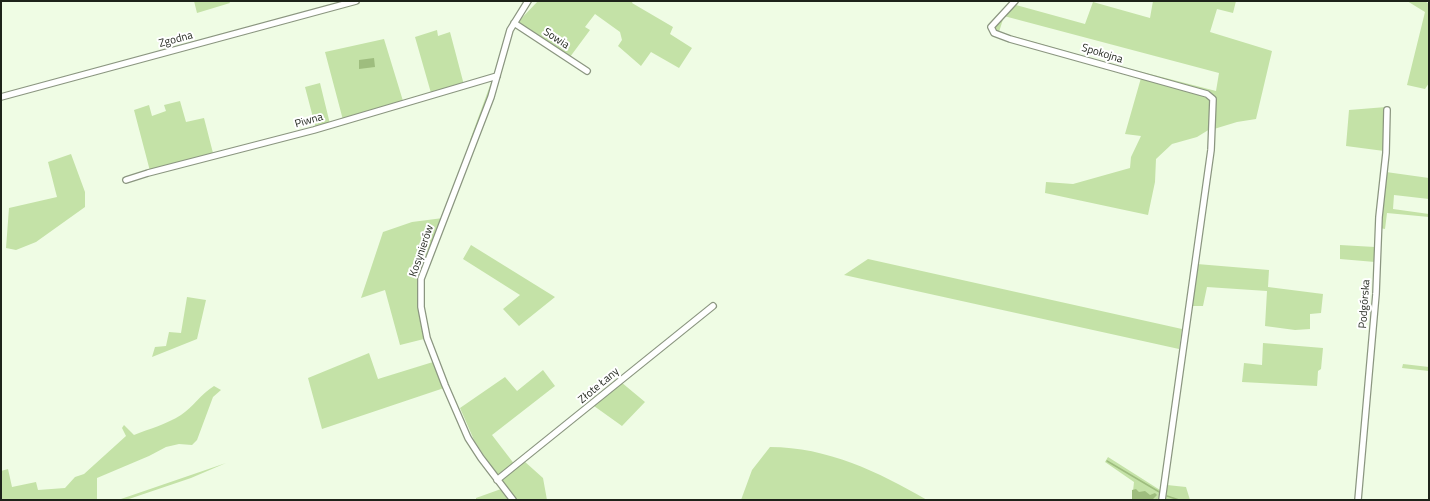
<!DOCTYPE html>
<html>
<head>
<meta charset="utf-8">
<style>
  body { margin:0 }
  #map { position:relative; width:1430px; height:501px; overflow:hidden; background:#effce4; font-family:"Titillium Web",sans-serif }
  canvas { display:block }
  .frame { position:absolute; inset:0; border:2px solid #1e231a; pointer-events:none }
</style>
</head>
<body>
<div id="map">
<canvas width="1430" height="501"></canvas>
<div class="frame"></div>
</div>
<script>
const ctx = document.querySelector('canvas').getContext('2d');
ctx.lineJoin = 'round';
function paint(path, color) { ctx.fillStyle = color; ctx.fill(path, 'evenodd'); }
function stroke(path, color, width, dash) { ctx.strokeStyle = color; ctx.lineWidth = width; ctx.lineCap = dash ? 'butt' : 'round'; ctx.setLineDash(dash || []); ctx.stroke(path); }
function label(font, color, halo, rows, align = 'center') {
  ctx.font = font + ' "Titillium Web",sans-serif'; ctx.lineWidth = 4; ctx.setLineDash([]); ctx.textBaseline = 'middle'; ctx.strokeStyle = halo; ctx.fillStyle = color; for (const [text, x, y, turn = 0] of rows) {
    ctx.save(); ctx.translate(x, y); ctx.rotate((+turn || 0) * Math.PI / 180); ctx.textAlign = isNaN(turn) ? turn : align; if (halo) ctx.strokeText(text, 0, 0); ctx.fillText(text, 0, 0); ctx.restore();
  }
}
const green = new Path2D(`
  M194 1H229L230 3 197 13Z
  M538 1H633L632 3 673 27 670 34 692 48 679 68 651 52 641 66 618 46 622 40 620 32 595 14 585 27 590 30 570 57 517 23Z
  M1016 1H1019L1016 5 1085 24 1093 2 1150 18 1153 1H1236L1233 13 1217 9 1210 32 1272 51 1256 119 1237 122 1214 129 1213 96 997 33 995 25ZM1004 16 1219 73 1216 91 1119 66 999 32Z
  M1407 1H1425L1429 4V83L1425 89 1407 85 1425 12Z
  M437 30 438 36 450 32 464 85 431 93 415 37Z
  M384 39 403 101 343 120 325 52Z
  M495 78 473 141 470 140 492 80Z
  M1141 78 1207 96 1211 102 1210 129 1197 137 1172 144 1156 159 1155 182 1148 215 1045 193 1046 182 1073 184 1130 168 1131 157 1141 136 1125 134Z
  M320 83 330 124 316 129 305 87Z
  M180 101 186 122 204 118 213 153 150 171 134 110 149 105 152 116 166 111 164 105Z
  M1386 107 1384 151 1346 146 1349 110Z
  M71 154 85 192V207L36 242 16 250 6 248 9 208 57 197 48 162Z
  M1386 172 1429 178V199L1394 195 1393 209 1429 214V217L1387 213 1385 229 1380 228Z
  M443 218 418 294 419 311 424 339 400 345 385 290 361 298 383 232 412 222Z
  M471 245 555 297 519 326 503 309 520 295 463 259Z
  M1340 245 1375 247V262L1340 259Z
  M868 259 1182 329 1179 349 844 275Z
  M1197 264 1269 270 1268 287 1323 294 1321 313 1310 314V329L1295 330 1265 326 1267 291 1207 287 1203 306H1191Z
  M187 297 206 300 197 339 152 357 155 347 166 346 169 332 181 333Z
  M1263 343 1323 348 1321 369 1318 371 1317 386 1242 382 1244 363 1262 365Z
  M369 353 378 379 433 362 444 388 322 429 308 378Z
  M1403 364 1429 367V371L1402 368Z
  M543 370 555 386 492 435 515 465 498 477 474 440 460 408 505 377 517 391Z
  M621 382 645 402 622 426 594 406Z
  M214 386 221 390 213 397 197 440 192 445 179 444 166 447 149 456 97 478V500H1V471L8 469 12 487 36 482 38 490 65 488 75 477 84 474 126 436 122 428 124 425 134 435C149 429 167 424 181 415 193 407 201 394 214 386Z
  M770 447C827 447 879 472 927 500H741L752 470Z
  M1108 457 1160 490 1159 500H1132L1134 482 1105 462Z
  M524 461 543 478 547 500H517L501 479Z
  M226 463 191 478 126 500H118Z
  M1167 485 1186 487 1190 500H1165Z
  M501 489 509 500H476V498Z`);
const water = new Path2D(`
  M374 58 375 67 359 69V60Z
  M1136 489 1139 492 1145 491 1150 495 1155 493 1157 495 1152 500H1132V490Z`);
const stream = new Path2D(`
  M1107 461 1161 493
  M1167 496 1179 500`);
const minor = new Path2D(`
  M1015 1 991 27 994 33 1010 39 1207 94 1213 99 1211 150 1162 500
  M514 23 587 71
  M1 97 356 1
  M126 180 148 173 314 130 497 76
  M497 480 713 306
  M513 500 481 458 468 438 445 385 427 338 421 307V279L491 97 510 30 528 1
  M1358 500 1376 294 1379 217 1386 153 1387 110`);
const streetNames = [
  ["Sowia",556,39,33],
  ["Zgodna",176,40,-15],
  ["Spokojna",1102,54,17],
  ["Piwna",309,121,-16],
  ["Kosynierów",422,251,-71],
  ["Podgórska",1365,304,-86],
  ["Złote Łany",599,386,-40]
];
paint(green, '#c4e2a7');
paint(water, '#9ebd7e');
stroke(stream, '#9ebd7e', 1.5);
stroke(minor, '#8b9680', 8);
stroke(minor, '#fff', 5.5);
label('11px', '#1e231a', '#fff', streetNames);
</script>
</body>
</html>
